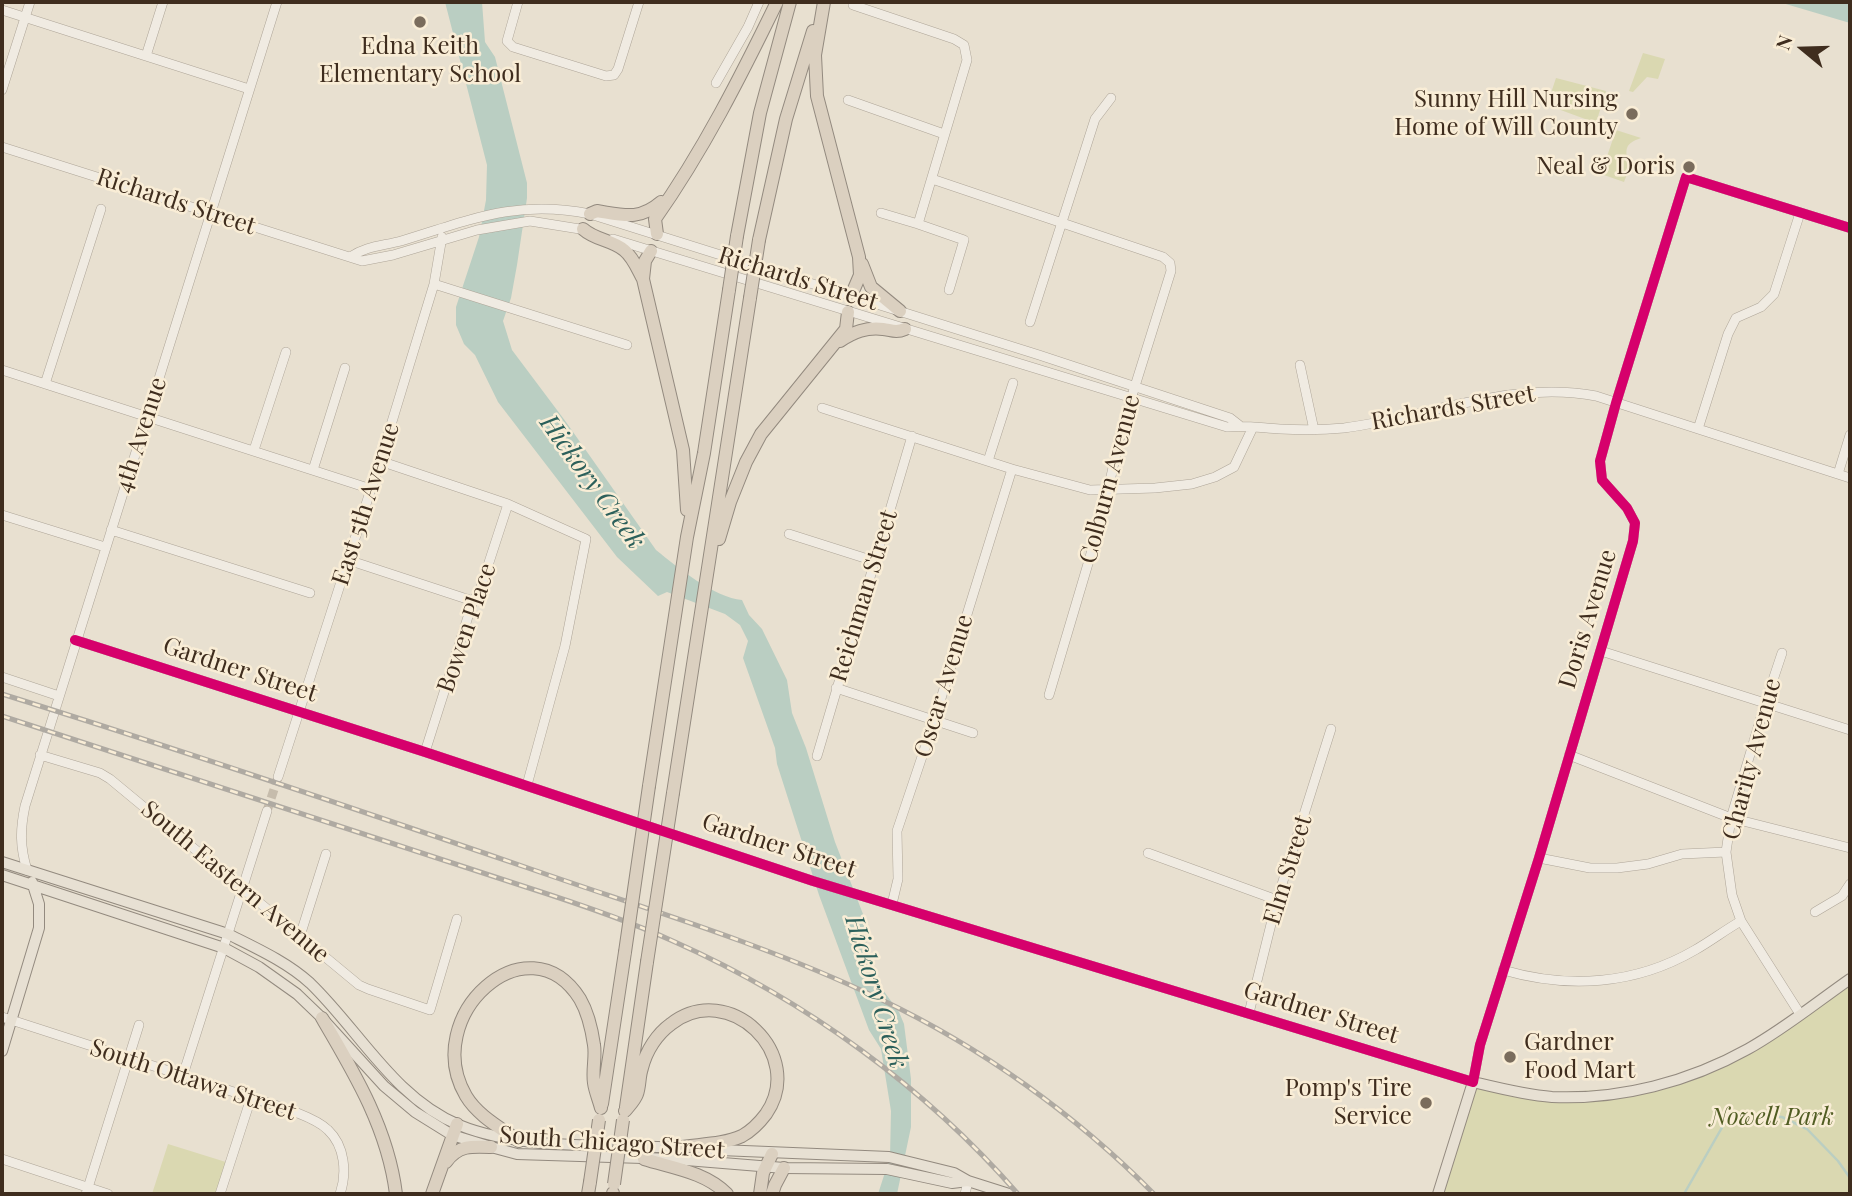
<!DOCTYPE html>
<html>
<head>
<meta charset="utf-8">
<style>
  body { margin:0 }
  #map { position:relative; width:1852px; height:1196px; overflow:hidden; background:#e8e0d0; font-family:"Playfair Display",serif }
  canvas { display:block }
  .frame { position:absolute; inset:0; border:4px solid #3f2d1e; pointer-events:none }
  .north { position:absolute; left:1768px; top:14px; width:70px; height:70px; -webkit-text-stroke:5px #f9edd6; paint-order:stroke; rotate:289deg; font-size:19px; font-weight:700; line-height:28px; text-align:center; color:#3f2d1e }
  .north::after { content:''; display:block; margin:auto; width:24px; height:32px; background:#3f2d1e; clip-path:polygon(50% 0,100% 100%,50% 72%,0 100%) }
</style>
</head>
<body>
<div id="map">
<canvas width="1852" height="1196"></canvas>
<div class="frame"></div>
<div class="north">N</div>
</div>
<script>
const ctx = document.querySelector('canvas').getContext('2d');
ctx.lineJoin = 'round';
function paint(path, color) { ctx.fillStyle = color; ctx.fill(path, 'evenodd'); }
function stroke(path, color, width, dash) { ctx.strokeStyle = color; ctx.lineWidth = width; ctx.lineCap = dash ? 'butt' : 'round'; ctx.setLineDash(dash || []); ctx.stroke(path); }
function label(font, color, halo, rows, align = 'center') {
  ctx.font = font + ' "Playfair Display",serif'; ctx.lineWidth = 5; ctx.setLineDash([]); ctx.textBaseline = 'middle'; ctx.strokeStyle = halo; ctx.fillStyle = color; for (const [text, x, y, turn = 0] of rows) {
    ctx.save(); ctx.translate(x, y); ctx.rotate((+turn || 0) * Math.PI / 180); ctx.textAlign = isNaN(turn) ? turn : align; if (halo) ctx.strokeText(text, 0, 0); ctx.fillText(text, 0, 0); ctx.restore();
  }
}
const green = new Path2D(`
  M1643 53 1665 59 1658 79 1647 77 1633 92 1629 91Z
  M1556 78 1606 91 1596 123 1547 105Z
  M1616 130 1641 138C1623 144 1626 150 1628 165 1629 170 1626 177 1624 182L1601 174Z
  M1850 974V1194H1442L1478 1079 1554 1093 1639 1087 1678 1075 1751 1043Z
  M168 1144 229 1163 219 1194H152Z`);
const water = new Path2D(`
  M445 2H482L485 42 495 57 527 183V198L517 265 511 298 503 321 512 350 566 422 656 550C677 567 715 598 742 600L749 615 762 629 787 680 792 713 806 748 835 842 863 914 865 936 875 979 899 1012 904 1024 911 1079V1127L897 1194H878L890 1157 891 1111 881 1049 869 1030 819 895 777 764 775 748 743 658 748 641 740 625 725 614 667 592 658 596 617 557 498 402 475 355 464 344 456 325V307L479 237 486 200 487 165Z
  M1779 2H1848L1850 3V23Z`);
const stream = new Path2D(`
  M1684 1194 1724 1124 1760 1115 1782 1117 1807 1129 1838 1161 1850 1178`);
const minorTunnel = new Path2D(`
  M267 811 278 777`);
const minor = new Path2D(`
  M518 2 507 41 513 47 606 76 614 75 618 69 639 2
  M853 5 954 39 964 45 967 60 918 224 964 240 949 290
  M2 10 249 89
  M146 56 163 2
  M716 83 748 27 759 2
  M2 90 30 2
  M848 100 944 134
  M2 147 362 261 393 255 477 230 530 221 586 230
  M932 179 1163 257 1170 263 1171 271 1121 431 1108 490 1090 557 1049 695
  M881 213 918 224
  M613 239 1227 427C1245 425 1262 428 1280 429 1301 430 1323 430 1344 428 1428 417 1510 380 1596 396L1850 478
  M350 257C366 246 382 246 401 241 470 220 516 199 590 214L1039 355 1230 418 1239 425
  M434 284 627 345
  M1030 322 1095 119 1111 98
  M1300 365 1314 430
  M2 370 371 489
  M45 384 101 209
  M822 408 1012 469 1090 490 1155 488 1192 484 1215 477 1234 467 1253 427
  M1698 429 1728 334 1736 318 1761 307 1774 294 1800 213
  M254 450 286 352
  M380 461 508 504 586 539 565 646 527 785
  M988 461 1013 383
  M313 470 345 368
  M1838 474 1850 435
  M2 515 105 547
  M111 530 310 593
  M789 534 874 561
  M348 560 473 601
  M75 640 425 752 813 881 1473 1082 1480 1045 1539 858 1633 541 1635 523 1627 508 1602 480 1600 461 1616 403 1686 177 1850 228
  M1601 651 1850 730
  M1782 653 1765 704 1731 818 1726 852 1732 895 1741 921 1800 1014
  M2 677 59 696
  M836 688 973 733
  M425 752 473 601 480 590 508 504
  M40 755 100 773 110 779 359 985 368 989 430 1010 457 919
  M1569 755 1731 818 1850 848
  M817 756 912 436
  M278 777 380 461 434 284 442 237
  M1148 853 1277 900
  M1539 858 1590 868H1617L1648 864 1682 854 1726 852
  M27 870C20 847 20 830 25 806L277 2
  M892 904 898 879 897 831 934 721 1012 469
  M1815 912 1842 896 1850 884
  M300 936 326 854
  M1503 970C1568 989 1635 985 1695 950 1711 941 1725 930 1741 921
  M1249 1013 1277 900 1331 729
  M2 1017C81 1043 161 1068 240 1094 263 1102 312 1114 328 1130 345 1146 347 1173 340 1194
  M183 1075 267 811
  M2 1159 108 1194
  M86 1194 139 1025
  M220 1194 251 1098
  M965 1194 968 1181`);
const major = new Path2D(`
  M2 862 228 934C256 948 287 962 310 983 359 1030 394 1098 459 1125 522 1151 612 1144 680 1148
  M2 875 224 948 259 967 297 994 322 1018 384 1086 415 1112 452 1135 491 1147 517 1154 674 1159 784 1168 887 1169 952 1183 968 1181
  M2 1051 39 928V904L32 882
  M696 1149 889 1157 954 1173 968 1181 1009 1194
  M1438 1194 1473 1082C1498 1088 1525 1095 1552 1097 1620 1100 1689 1082 1748 1049 1784 1029 1817 1002 1850 979`);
const highway = new Path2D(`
  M824 2 815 55 817 96 859 257 860 275 851 296
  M590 214 597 211C623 215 639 221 661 202
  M583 229C595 240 612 240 624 250 633 257 638 270 643 279
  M657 234 655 219C703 151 741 76 777 2
  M737 236 760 113 790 2
  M759 240 786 119 813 31
  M651 251 645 261 643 279 683 450 687 510
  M862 264 871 287 900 311
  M840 341C854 332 866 327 883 329 891 330 896 333 905 329
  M719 539 730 502 746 462 761 434 846 329 848 312
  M649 786 687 537 704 453 729 290
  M673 793 750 298
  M322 1018C355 1074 388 1129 396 1194
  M602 1104 625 952
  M626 1107 647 962
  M625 1111C629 1106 635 1100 637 1094 640 1086 639 1076 642 1068 646 1051 657 1034 671 1024 729 979 807 1055 766 1114 760 1122 751 1131 742 1136 722 1145 697 1144 675 1148
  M519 1141C501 1128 478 1116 466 1096 419 1016 528 917 580 999 587 1011 592 1031 594 1045 596 1057 592 1070 594 1083 595 1091 599 1100 601 1108
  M644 1159C673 1168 705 1172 727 1194
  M446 1162C458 1145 472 1146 491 1147
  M613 1193V1194
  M432 1194 457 1124
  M588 1194 590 1182
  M760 1194 763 1173 772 1154
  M772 1194 775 1185 784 1168`);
const rail = new Path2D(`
  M2 694C178 749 353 808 528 868 646 909 768 945 880 999 981 1047 1076 1115 1154 1194
  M2 716 526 887C576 903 627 920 675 942 805 1000 925 1087 1018 1194`);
const highwayBridge = new Path2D(`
  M729 290 737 236
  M750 298 759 240
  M625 952 649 786
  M647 962 673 793
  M590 1182 599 1120
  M614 1184 623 1120`);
const cycleway = new Path2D(`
  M75 640 425 752 813 881 1473 1082 1480 1045 1539 858 1633 541 1635 523 1627 508 1602 480 1600 461 1616 403 1686 177 1850 228`);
const markers = [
  [420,22,7,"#7a6c5c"],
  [1632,114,7,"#7a6c5c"],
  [1689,167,7,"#7a6c5c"],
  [1510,1057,7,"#7a6c5c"],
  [1426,1103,7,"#7a6c5c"]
];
const poiNames = [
  ["Edna Keith",420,47,"center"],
  ["Elementary School",420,75,"center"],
  ["Sunny Hill Nursing",1618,100],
  ["Home of Will County",1618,128],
  ["Neal & Doris",1675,167],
  ["Gardner",1524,1043,"left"],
  ["Food Mart",1524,1071,"left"],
  ["Pomp's Tire",1412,1089],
  ["Service",1412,1117]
];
const streetNames = [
  ["Richards Street",176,202,18],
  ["Richards Street",798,279,17],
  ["Richards Street",1453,408,-10],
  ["4th Avenue",141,435,-72],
  ["Colburn Avenue",1110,479,-75],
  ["East 5th Avenue",366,504,-72],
  ["Reichman Street",864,596,-73],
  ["Doris Avenue",1588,619,-73],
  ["Bowen Place",467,628,-71],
  ["Gardner Street",240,670,18],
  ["Oscar Avenue",944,686,-73],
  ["Charity Avenue",1752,759,-75],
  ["Gardner Street",779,846,18],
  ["Elm Street",1288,870,-73],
  ["South Eastern Avenue",235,882,40],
  ["Gardner Street",1321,1013,17],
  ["South Ottawa Street",193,1080,18],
  ["South Chicago Street",612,1143,4]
];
const parkNames = [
  ["Nowell Park",1772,1118]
];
const waterNames = [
  ["Hickory Creek",592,482,54],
  ["Hickory Creek",876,992,73]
];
paint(green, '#dad8b1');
paint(water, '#bacec2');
stroke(stream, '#bacec2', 2.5);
stroke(minorTunnel, '#c6bcac', 9, [9, 4.5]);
stroke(minor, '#aea598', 10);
stroke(major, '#938a7f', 12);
stroke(highway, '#938a7f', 14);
stroke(minor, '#f0ebe2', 9);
stroke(major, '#e7e0d3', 10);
stroke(highway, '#dbd0c0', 12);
stroke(rail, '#afaaa2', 5);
stroke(rail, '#f9edd6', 2.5, [8]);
stroke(highwayBridge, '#938a7f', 14, []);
stroke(highwayBridge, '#dbd0c0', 12);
stroke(cycleway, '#d6006c', 10);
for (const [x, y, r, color] of markers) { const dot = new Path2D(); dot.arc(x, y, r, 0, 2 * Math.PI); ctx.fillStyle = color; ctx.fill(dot); stroke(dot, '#f9edd6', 2.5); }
label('24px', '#3f2d1e', '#f9edd6', poiNames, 'right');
label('24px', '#3f2d1e', '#f9edd6', streetNames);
label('italic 24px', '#515d23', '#f9edd6', parkNames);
label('italic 26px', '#2c605b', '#f9edd6', waterNames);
</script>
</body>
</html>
